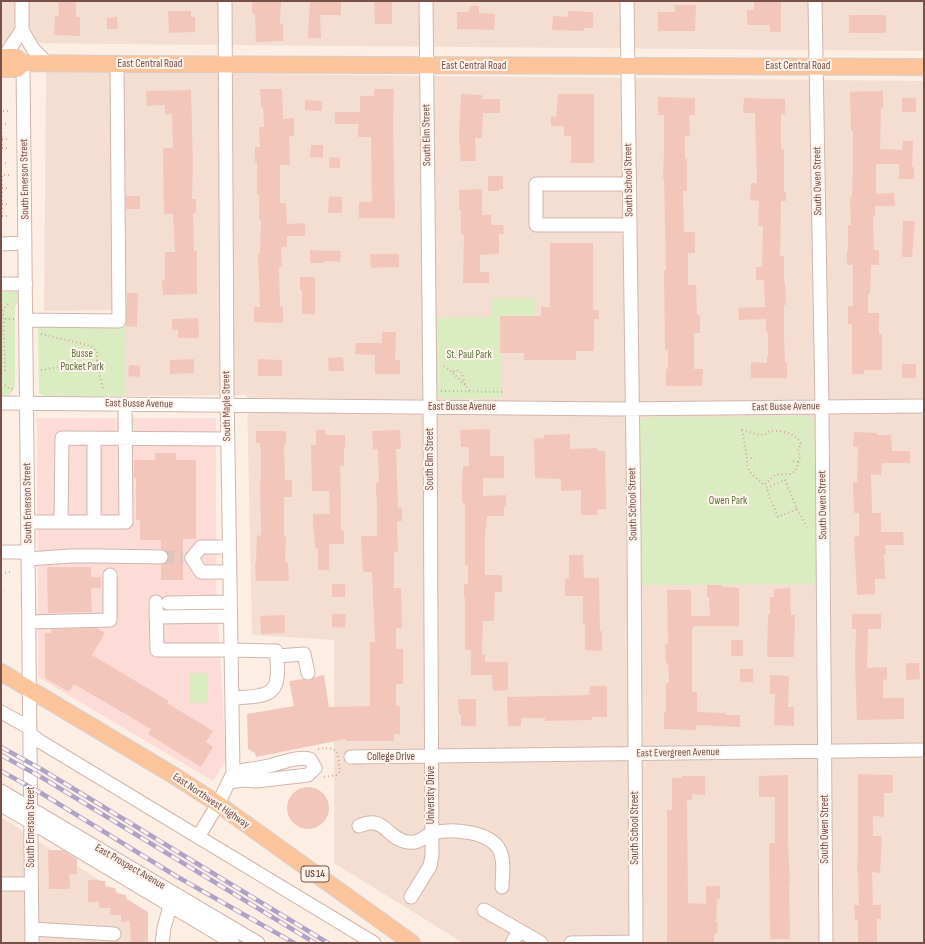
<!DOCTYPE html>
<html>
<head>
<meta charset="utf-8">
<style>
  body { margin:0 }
  #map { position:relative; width:925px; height:944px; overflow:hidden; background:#fdeee4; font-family:"Sofia Sans Condensed",sans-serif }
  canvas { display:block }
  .frame { position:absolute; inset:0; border:2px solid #765049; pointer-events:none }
</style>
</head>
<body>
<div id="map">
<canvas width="925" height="944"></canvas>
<div class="frame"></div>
</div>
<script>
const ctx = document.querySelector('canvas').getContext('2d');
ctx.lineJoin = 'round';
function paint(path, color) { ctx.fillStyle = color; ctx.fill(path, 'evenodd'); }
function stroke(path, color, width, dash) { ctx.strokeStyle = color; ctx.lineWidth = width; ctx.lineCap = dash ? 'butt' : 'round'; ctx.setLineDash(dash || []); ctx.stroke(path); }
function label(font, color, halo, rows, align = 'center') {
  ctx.font = font + ' "Sofia Sans Condensed",sans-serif'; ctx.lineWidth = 4; ctx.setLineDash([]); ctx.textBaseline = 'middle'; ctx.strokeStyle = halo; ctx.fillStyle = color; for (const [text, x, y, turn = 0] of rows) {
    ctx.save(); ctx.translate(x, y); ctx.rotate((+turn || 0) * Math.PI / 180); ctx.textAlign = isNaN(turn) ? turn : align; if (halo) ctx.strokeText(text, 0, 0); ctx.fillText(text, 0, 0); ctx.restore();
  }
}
const residential = new Path2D(`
  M1 1H924V51L1 43Z
  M46 72 924 81V943H463L334 863V640L252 635 247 395 125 396 126 310 44 311Z
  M1 817 132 901V943H1Z`);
const commercial = new Path2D(`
  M37 418H216V588L226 760 213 781 38 677Z`);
const green = new Path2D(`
  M1 292H19L20 300 15 306V385C14 392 9 397 1 398Z
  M491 298H535V316H500L502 398 445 399 439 397 436 391 437 318 491 317Z
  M38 326H126L125 396H44L39 393Z
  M809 416 815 421 816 584 641 585 640 420 649 417Z
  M190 673H207V703H190Z`);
const building = new Path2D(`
  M58 1H76V17H80V36L54 35 55 16H59Z
  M252 1H281L280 24H283V41L256 42 255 14H252Z
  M310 1H341V15H320L321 38H308Z
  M374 1H392V24H375Z
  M754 2H781V32H770V25H747V10H754Z
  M675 5H696L695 31H658V12H675Z
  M470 6H479V13L495 14 494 30 457 29V12H469Z
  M168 11H191V17H195V32L169 33Z
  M568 11 593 12V28H584V31L552 30 553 16 568 17Z
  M849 15H886V33H849Z
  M117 17 118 29H107V18Z
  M260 89H282L283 119 294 118V136H289L290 165H280V203H286L287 224 305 223V236H287V247H281L282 267H279L280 307H283V323L254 322V307H260L258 254H260L261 220H259V194H257V162H255V147H260L259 127H264L263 107H261Z
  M374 89H394L393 121 395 218H359V202H372L371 137H358V124H335V112H360V96H374Z
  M191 90 193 166 192 199H196V213H193L194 251H197V294L163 295 162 280 165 279V252H175L173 214H164L163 148H173L172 114H165V105L147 106 146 91Z
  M883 91V108H881L880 149 902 150 903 141H913L912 167H914V179H899V164H876V194L894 193 895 206H875V217H873L874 250H879V265H871L870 294H868V313H879V334H882V370H864V374H852V324H848V306H853V265H847V250H848V225H851L850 197H852L853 163V131H851L850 92Z
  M461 94 482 95V99H500V113H483L482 138H475L476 161H461L459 138Z
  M558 94H594V163H571V136H564V126H551V116L556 117Z
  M658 97 695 98V115H689L690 136H685V159H687V191H683L684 232H695V253H688V285H696L697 315H700V333H694V369H703L702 386H666V369H668V350H665L664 270H666L664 178H663L664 151V115H658Z
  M744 98 785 99V114H781V149H784V192H786V201H781L780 256H784V282H785L786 305H784V336L785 363H787V378H751V362L767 363V356H768V332H766V319L739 320 738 308 765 307 764 280H756V267H762L763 226H758L759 201 750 200 751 183H757L755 113H743Z
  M902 98H916V112H902Z
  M305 100 322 101V111L305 110Z
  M311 145H323V158L310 157Z
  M330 157 340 158V168H329Z
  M488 176H503V189H499V191H488Z
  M482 189V215H491V225H503L504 234H499V254L480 255V272H489V283H463L464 234H461V210H459V190Z
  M126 196H140V209H126Z
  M329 196 342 197V213H328Z
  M903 221H915L912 257H902Z
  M550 243H593V310H599V319H594V351H576V360H524V353H500V316H541V307H550Z
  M310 250 341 251 340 262 324 261V263H310Z
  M370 254H399V267L371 268Z
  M300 277H315V314H302V290H300Z
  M127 293H138L137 327 126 326Z
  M198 318 199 338H178V330H172V319Z
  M382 332H396L395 360H400V374H375V355L355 354 356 343H382Z
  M343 357 344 371H329L328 358Z
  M194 359V373L170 374V360Z
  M258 359 282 360V376H258Z
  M902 364H916V378H902Z
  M129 365 140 366V377L128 376Z
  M490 429V456H504V478H483V496L506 495V507H504V516H487L486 529H485V575H502V592H495L494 621H483L482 654 485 655V662H508V690L493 691 492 675H471V650H465V598H464V584H468V565H465V503H462V484L463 466H469V447H461L460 430Z
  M316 430H325V435H345V449H344V466H340L341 503V531H344V544H329V570H318V548H315L314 529H313V514H330L329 491H312L311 445H316Z
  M400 430 401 449H396L398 508H402V521H397L398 552H394V588H401L402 628H396V649H403V684H396V706H400V734H394V741H346V739L256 757 255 753 248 749 247 714 294 706 289 681 303 679 309 681 315 677 324 675 329 707 370 706V642H375L372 572H363L361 536H377V497H376V482H379L378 449 373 450 372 431Z
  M256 431H286V444L284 445 285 480H292V497H284V536H286L285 562H288L289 581H256L255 563H256L257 535 261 536 260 480H261V449H260V443H256Z
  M854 432 877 433V435H891L892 451H910V463H882L881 475 871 474 872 513H881V532H903L904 545H885L886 554H884L885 579H875V594L857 595 854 537 859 536V513H854L853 482H857L858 447H853Z
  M570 434V449L597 448V451H605L606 509 597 510V515H581V490L561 491V479L535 478 534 439 544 438V435Z
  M155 453H176V460H196V539H183V580H161V565L168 561 169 557 165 550 161 549V540H140V520H136V478H134V460H155Z
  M569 555H583L584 578H599L600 631H602V651L585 650V624H583V596H565V579L569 578Z
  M47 567H91V577H101V588H91L92 612 48 613Z
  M332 584H345V597H332Z
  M707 585H722V587L739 588V626H694V628H692V692H697V712L726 713V715H740V727L696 725V730L664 729V712H666V683H669L668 663H666L665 644H668L667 590H691V616H710L709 597H707Z
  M790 588 791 615H795L794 657H767L768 614H770V597H774V589Z
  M332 614H346L345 628 332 627Z
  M852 614H881V629H868L867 668 887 667V679L883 680V698H904V719L857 720 855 665 856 629H852Z
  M285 615V633L261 634 260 616Z
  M97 628 105 633 92 655 169 701 167 703 213 731 206 742 213 747 201 767 148 734 151 729 74 684 69 692 45 678V633H51V629Z
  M731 640H743V656H731Z
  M906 663H919L920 679 906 680Z
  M740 669H753V682H740Z
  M770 675 789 676 788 707H794V726L774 725 775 694H770Z
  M590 686H607V717H592V720L545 721V718H521V726H508L507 697 589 695Z
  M458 699H476V726H461V715H459Z
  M858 774 893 775V793H884V817L873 816V836H882L880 873 872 872 873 905H881V919H877V943H858V920H855L854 905H859L858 872H857L858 855Z
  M788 775V843L790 885H789L790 939H770L769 843H775V797H759V776Z
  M682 776H705V795L692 794V800H687L688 903 706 904V886H720V899H717L716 922H718L717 934H714V943H667V810H672V778H682Z
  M287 808a21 21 0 1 1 42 0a21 21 0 1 1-42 0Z
  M48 850H63L77 859V874H69L70 889H49Z
  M88 880H99V881H105V887L115 888 116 893 126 895V900H128L148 912V943H131L130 921 121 922V915H110V908H99V902H88Z`);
const minorTunnel = new Path2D(`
  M161 557 183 558`);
const path = new Path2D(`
  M8 111H1L2 148H8
  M1 124H8
  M2 139H8
  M1 164 8 163
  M9 175H2V216H9
  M2 188H9
  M2 204H9
  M1 319H14
  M41 334 91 346 97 351V365L103 389
  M444 366 452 372
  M41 370 97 361
  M5 371 3 309 10 302
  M5 385 10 389H14
  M465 385 452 372 456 370 462 373 465 385 471 392
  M441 391 502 392
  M742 430 759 435H764L770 431C781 430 796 433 801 444L798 449 800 457 796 470 791 474 775 475 764 485C755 476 746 473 747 458
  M742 430 747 458H755
  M793 461 798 462
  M785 480 797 509 778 517 766 488Z
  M797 509 807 527
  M1 573 12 572
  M1 589 5 591
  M318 749C340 746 337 752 340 771L337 775 323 777`);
const minor = new Path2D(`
  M22 1V30L33 49 47 63
  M627 1 634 531 636 943
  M815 1 822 406 826 943
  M4 57 22 30
  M23 63 32 943
  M628 184H536V225H630
  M1 244 25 243
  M1 284H26
  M26 320 119 321 117 64
  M1 403 615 409 924 406
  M94 438V522
  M28 522H126L125 404
  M61 522 62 438 228 439
  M229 547H201L192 558 201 572H229
  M1 552H28
  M28 559 70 556H102L161 557
  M156 602 157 650H231L276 651C282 696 272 696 232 698
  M168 603 230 602
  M156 617 230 616
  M29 622 110 620V575
  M277 656 304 654 308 673
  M1 712 30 728
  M30 734 41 742 374 943
  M351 757 924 750
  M229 782 244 780 256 781 308 775 315 768 310 759C295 756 280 764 264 767 254 769 243 769 233 773
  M1 791 258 943
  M1 805 31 822 233 943
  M359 826C385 814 386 839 408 842 420 844 425 835 433 833 451 828 491 831 500 851 505 862 502 876 502 887
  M198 837 218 804 233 773 227 390 225 1
  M1 884H31
  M411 897 430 866 432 856 430 407 426 1
  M484 910 541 943
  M32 929 114 934
  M162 943 164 928 170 906
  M512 943 519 931
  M571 943 636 942`);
const major = new Path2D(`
  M1 57H15L23 63 117 64 924 67
  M1 69H17L23 63
  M1 672 173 775 218 804 412 943`);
const rail = new Path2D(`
  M1 747 41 769 328 943
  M1 755 41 777 315 943
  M1 771 41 793 176 876 294 943`);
const shields = [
  [315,874,28]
];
const shieldNames = [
  ["US 14",315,874]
];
const streetNames = [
  ["East Central Road",150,64],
  ["East Central Road",474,66],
  ["East Central Road",798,66],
  ["South Elm Street",427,135,-91],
  ["South Emerson Street",25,179,-91],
  ["South School Street",629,180,-91],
  ["South Owen Street",818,181,-91],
  ["East Busse Avenue",139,404,1],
  ["South Maple Street",227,406,-91],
  ["East Busse Avenue",462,407],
  ["East Busse Avenue",786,407,-1],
  ["South Elm Street",430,459,-90],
  ["South Emerson Street",28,503,-91],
  ["South School Street",633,504,-91],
  ["South Owen Street",823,505,-91],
  ["East Evergreen Avenue",678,753,-1],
  ["College Drive",391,757],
  ["University Drive",431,795,-90],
  ["East Northwest Highway",211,801,34],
  ["South Emerson Street",31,827,-90],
  ["South School Street",635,828,-90],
  ["South Owen Street",825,829,-90],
  ["East Prospect Avenue",130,867,30]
];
const parkNames = [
  ["Busse",82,354],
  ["Pocket Park",82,367],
  ["St. Paul Park",469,355],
  ["Owen Park",728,501]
];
paint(residential, '#f4ded2');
paint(commercial, '#fddbd7');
paint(green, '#dbebc2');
paint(building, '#f3c6bb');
stroke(minorTunnel, '#dbc6bd', 13, [13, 6]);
stroke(minor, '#d0b6ad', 15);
stroke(major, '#d9cecc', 18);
stroke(path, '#d8a99e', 2, [1, 3]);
stroke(minor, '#fff', 13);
stroke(major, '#fcc49b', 16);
stroke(rail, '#aea2c6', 4.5);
stroke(rail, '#fff3eb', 3, [9]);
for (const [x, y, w] of shields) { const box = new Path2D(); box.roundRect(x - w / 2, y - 8, w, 16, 3); ctx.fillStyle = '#fff3eb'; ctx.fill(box); stroke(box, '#765049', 1); }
label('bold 10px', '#765049', null, shieldNames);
label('11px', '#765049', '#fff3eb', streetNames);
label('11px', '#5a763e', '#fff3eb', parkNames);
</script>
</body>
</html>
